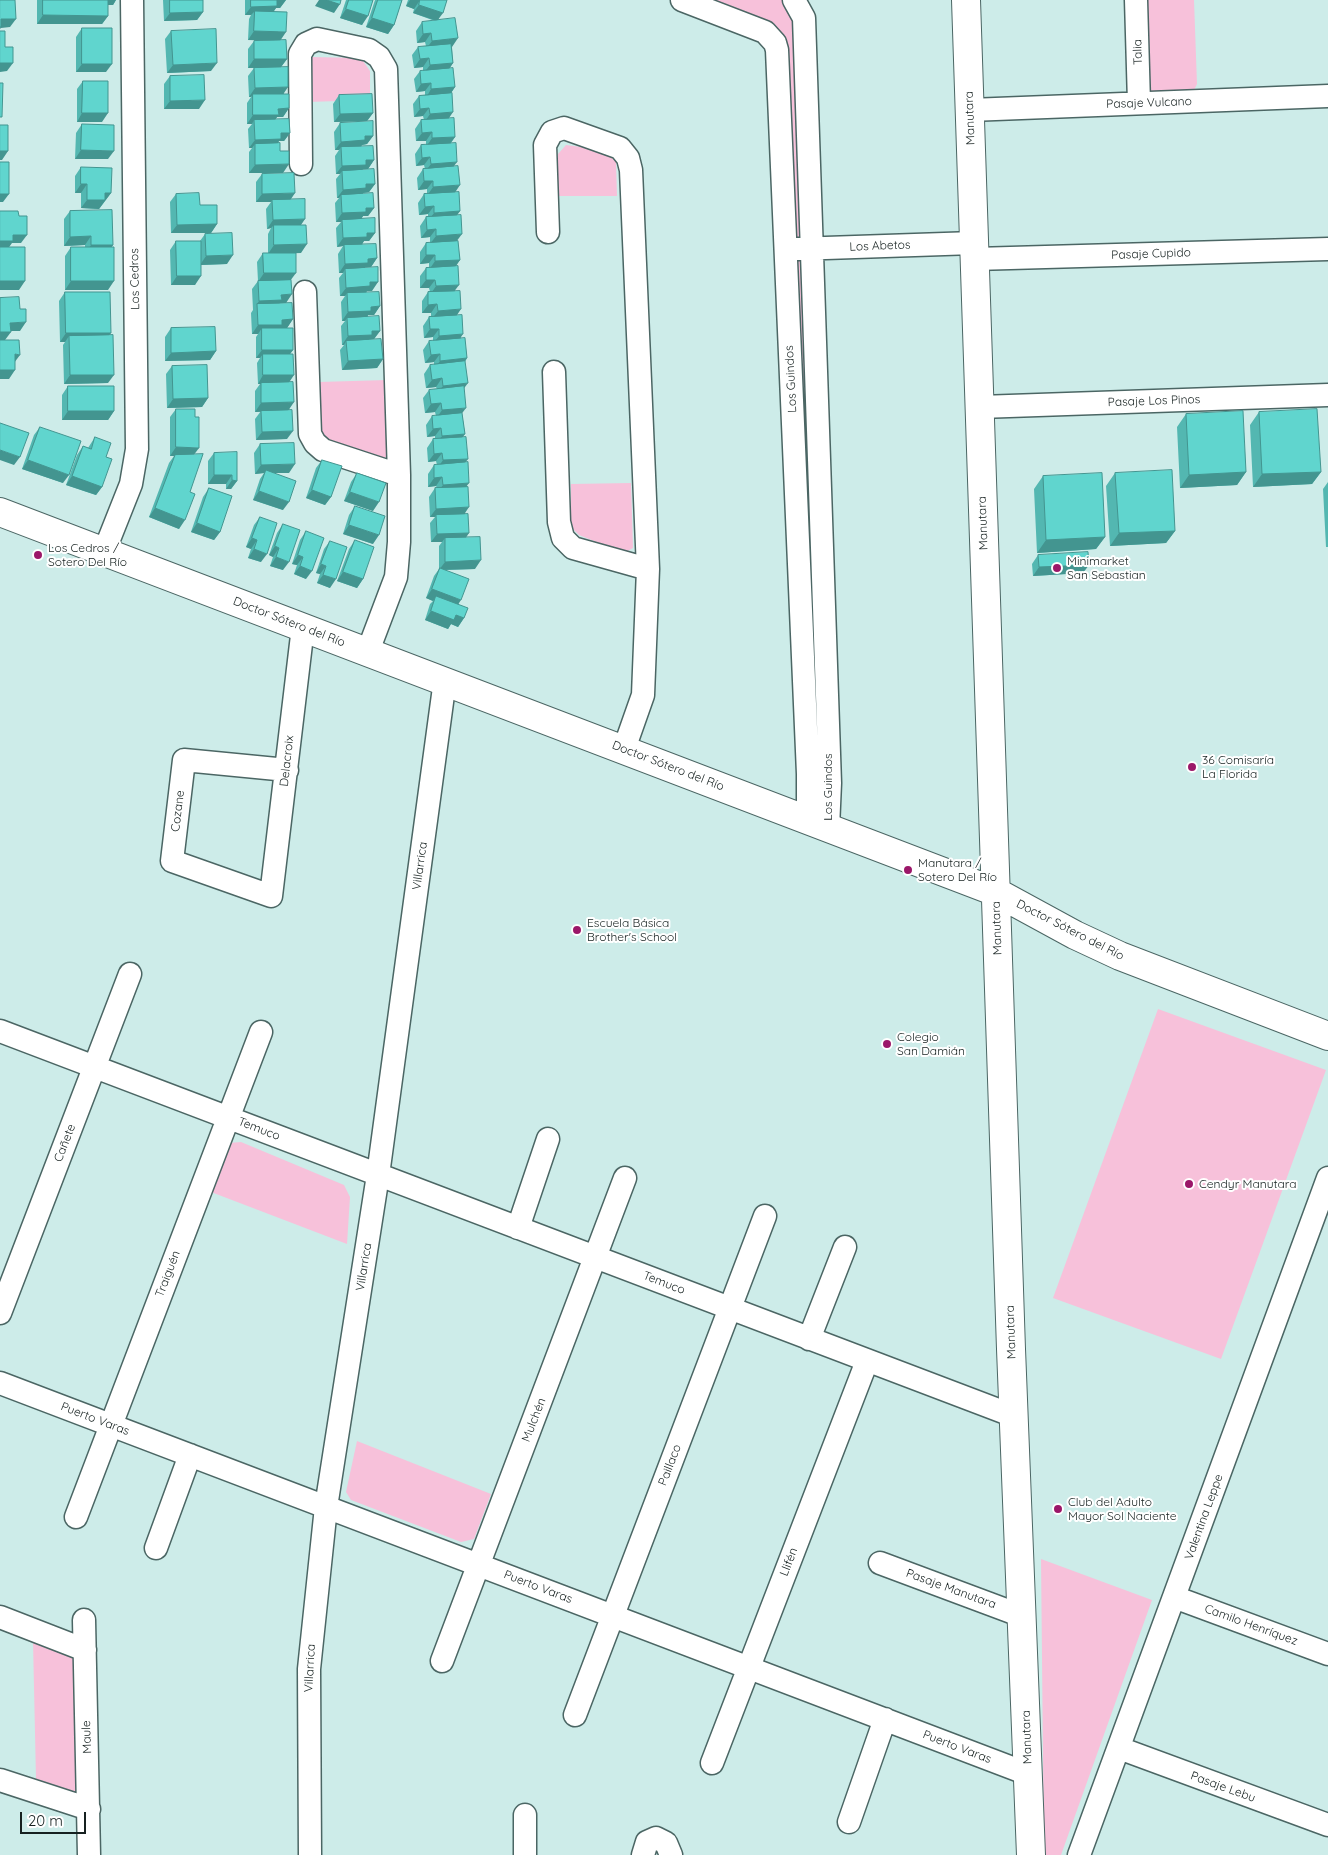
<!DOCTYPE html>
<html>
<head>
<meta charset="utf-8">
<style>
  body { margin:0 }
  #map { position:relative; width:1328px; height:1855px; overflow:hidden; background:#cdece9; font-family:Quicksand,sans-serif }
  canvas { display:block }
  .scale { position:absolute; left:20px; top:1812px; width:66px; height:22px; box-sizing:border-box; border:2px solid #162120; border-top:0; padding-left:6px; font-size:15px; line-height:18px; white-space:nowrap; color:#162120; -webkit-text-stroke:4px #fff; paint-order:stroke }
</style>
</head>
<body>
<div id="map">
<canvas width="1328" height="1855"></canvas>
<div class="scale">20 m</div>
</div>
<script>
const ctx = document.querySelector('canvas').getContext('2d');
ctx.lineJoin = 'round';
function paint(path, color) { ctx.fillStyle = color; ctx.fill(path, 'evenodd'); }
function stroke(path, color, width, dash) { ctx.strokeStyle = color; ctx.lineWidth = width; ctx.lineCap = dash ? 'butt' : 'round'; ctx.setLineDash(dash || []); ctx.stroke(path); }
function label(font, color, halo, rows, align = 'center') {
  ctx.font = font + ' Quicksand,sans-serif'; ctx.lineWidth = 4; ctx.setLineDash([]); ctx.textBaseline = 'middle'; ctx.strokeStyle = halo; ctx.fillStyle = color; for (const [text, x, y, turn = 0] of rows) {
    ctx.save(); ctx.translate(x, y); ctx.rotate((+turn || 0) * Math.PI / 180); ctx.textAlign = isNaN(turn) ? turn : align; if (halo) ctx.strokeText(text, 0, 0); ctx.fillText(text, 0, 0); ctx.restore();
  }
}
const green = new Path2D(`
  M688 0H790L796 6 824 781 811 776 779 46Z
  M1140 0H1194L1197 84 1194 90 1148 93Z
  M310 57 361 58 370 71V100L307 102Z
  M566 145 604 150 616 162 617 196H558V154Z
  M387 380 389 455 380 461 329 444 320 435 319 382Z
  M631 483 633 548 624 553 579 535 571 527V484Z
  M1158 1009 1326 1070 1221 1359 1053 1298Z
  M241 1142 344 1185 350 1197 347 1244 211 1192 229 1143Z
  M357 1441 491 1494 474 1539 461 1542 351 1500 346 1492Z
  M1041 1559 1152 1600 1061 1855H1044Z
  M33 1641 75 1653 78 1793 36 1779Z`);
const street = new Path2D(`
  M682 0 765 32 775 43 777 50 808 774V820
  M794 0 804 18 830 783 828 828
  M1136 0 1139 103
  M970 110 1328 96
  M301 164 300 54 306 44 317 39 369 50 379 57 386 69 399 475V542L396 577 368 651
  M548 232 545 145 552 132 564 128 620 148 628 158 631 170 648 569 643 695 624 749
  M796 249 974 243
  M975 259 1328 249
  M305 292 310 434 315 443 323 450 399 475
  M554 372 559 522 563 538 573 548 648 569
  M980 407 1328 395
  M104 552 131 484 137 449 132 0
  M287 770 184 760 172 861 271 896 303 627
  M0 1031 1014 1416
  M518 1228 548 1139
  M0 1313 130 974
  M809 1339 845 1247
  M0 1383 1028 1774
  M76 1517 261 1032
  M156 1548 190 1455
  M880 1563 1022 1616
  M1174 1597 1328 1654
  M0 1617 85 1650
  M84 1620 89 1855
  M442 1661 625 1178
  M575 1715 765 1216
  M1119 1748 1328 1825
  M712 1763 867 1361
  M0 1780 89 1809
  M525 1815V1855
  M849 1822 885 1719
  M310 1855 309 1669 326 1507 378 1175 445 680
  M643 1855 647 1842 656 1838 666 1843 671 1855
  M1079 1855 1328 1178`);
const secondary = new Path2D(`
  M966 0 1011 1349 1031 1855
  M0 512 996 892 1075 935 1120 956 1328 1036`);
const wall = new Path2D(`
  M37 0H116L113 5H108V16L102 24H37Z
  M163 0H203V12L197 20 164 21Z
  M245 0H286L280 8H276L274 11 280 40 287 59 281 67 284 94 289 108 283 117H277L275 120 290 133 284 141H279L278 143 280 151 283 173H249V152L252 148H249L248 129 252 124H247V103L251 97H249L248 76 254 68H255H248V49L254 41 274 40H248L249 19 251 15H245Z
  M346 0H373L362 25 340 18Z
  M375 0H402L394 25 388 34 366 27Z
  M408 0H447L438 20 452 47 453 63 449 69 455 87 451 93 449 118 455 137 451 143 454 167 455 192 460 211 457 215V241L460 260 455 266V291L457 316 461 338 467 358 465 362 464 388 462 413 465 434 462 437 467 487 465 514 466 537 475 569 446 570 464 618 458 627 451 624 448 629 425 620 430 604 433 601 426 598 434 576 439 569V546L442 542H431L430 523 435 517H430L429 497 435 488H437L436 486 428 487V474L434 465H437L436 461 428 462 427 448 433 439H435V436L427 437 426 425 432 416H436L435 412 425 413 423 398 429 390 437 389 436 387 426 388 424 374 430 365H434V362L425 363 423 350 429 341H433V337L424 338 423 326 429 317H431V313H422V301L428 292H430L429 288H420V276L426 268H429V263L420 264V252L426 243H430V237L421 238 420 226 426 217H428V214L419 215 418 203 424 194H427V189L418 190 417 178 423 169H425L424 165 416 166 415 154 421 145H426V141H416L415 129 421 120H424L423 116 414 117 413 104 419 96 425 95V91L416 92 414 79 420 71H423V67L414 68 412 55 418 47 426 46 425 42 417 43 416 31 422 22 435 21 413 13 414 9 406 6Z
  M82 28 106 72H76V37Z
  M171 31 211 71 167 73 165 39Z
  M170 76 199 109H164V84Z
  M83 81 102 122H77V89Z
  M339 95 373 113 367 121 334 122 333 104Z
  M340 123 373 136 367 144 362 145 361 146 374 160 368 169H363L362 170 375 184 369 192 363 193V194L374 208 368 216H363L361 219 375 233 369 241H364L362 244 377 258 371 267H365V268L372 291H367L366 292 380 306 374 315H368V317L380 331 374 339 369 340 383 359 377 368 342 370 340 350 344 345H342L341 326 345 321H342L341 302 345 296H340L339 278 343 273H339L338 254 343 246 337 247 336 228 341 222H336L335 203 339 198H337L336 179 340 174H336L335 156 339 150H335L334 132Z
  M82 124 108 159H75L76 133Z
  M81 167 111 193 99 209 81 208V193H75V176Z
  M262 174 290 200 301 225V253H296L291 280 286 303 279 304 293 319 287 328 293 350 290 354 288 410 287 439 256 440 255 419 261 411 255 412V391L260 384H258L257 363 260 358H256V337L258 334H252L251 313 253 310 252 289 258 281 257 262 263 253H268V234L271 228 267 229 266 209 271 202H256V182Z
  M176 194 200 205 217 224 211 233H171L170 202Z
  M70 211 113 245 111 247 108 290H65V256L71 247H85V245L64 246V219Z
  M205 234 227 264 201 265 195 285H171L170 250 176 241H200Z
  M65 292 109 335 108 383 64 384 63 345 65 342H60L59 301Z
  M171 328 216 351 210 360 165 361V337Z
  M172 366 208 398 202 407 167 408 166 374Z
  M68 386 114 411 108 420H62V395Z
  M176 409 194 454 190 492 179 529 149 517 169 463 174 456H170V417Z
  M1259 412 1321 472 1312 484 1253 487 1250 425Z
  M1186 414 1246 472 1237 485 1180 488 1177 427Z
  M40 427 63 483 22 469 34 435Z
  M95 437 106 457 102 487 96 495 66 485 77 455 83 446 88 448Z
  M260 444 289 473H273L283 510 253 500 260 479 264 473 255 474 254 453Z
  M214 453 237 481 231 489H226V484H208V461Z
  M322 460 331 497 325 505 306 498 316 468Z
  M357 473 373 511 344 501 351 482Z
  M1115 473 1175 531 1166 543 1110 546 1106 486Z
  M1043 476 1105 537 1096 549 1037 553 1034 489Z
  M1328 482V547H1326L1323 489Z
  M209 488 220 532 214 540 191 532 203 497Z
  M355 506 373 544 343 534 349 515Z
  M260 517 261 562 248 558 251 549 246 547 254 525Z
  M283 524V570L270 566 273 557 269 555 277 533Z
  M306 531V579L294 574 297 565 292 564 300 540Z
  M355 540 363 579 357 588 337 581 349 549Z
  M330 541V588L317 583 320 574 316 573 324 549Z
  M1038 555 1083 573 1033 576 1032 564Z`);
const shadedWall = new Path2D(`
  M105 0H116L113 5H102Z
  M277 0H286L280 8H276L271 15 255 11 251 15H245L251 7Z
  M319 0H327L340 4 334 13 315 6Z
  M410 0H420L414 9 406 6Z
  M419 5 443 13 437 21 413 13Z
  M346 9 368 16 362 25 340 18Z
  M203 12 197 20 164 21 170 13Z
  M43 15 108 16 102 24H37Z
  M372 18 394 25 388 34 366 27Z
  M1 19H16L10 27 1 28 0 29Z
  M254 31 286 32 280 41 248 40Z
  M431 33 425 42 417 43 423 34Z
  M458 38 452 47 426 49 432 41Z
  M429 58 423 67 414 68 420 59Z
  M254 59H287L281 67 248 68Z
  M0 63H13L7 71 0 72Z
  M217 63 211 71 167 73 173 65Z
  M453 63 447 72 424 73 430 65Z
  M82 64H112L106 72H76Z
  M431 83 425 91 416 92 421 84Z
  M288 87 282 96 253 94 251 97H249L255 88Z
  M455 87 449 96 426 98 431 89Z
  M205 100 199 109H164L170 101Z
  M289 108 283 117H277L273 123 254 120 252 124H247L253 115 278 109Z
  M429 108 423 116 414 117 420 109Z
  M453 112 447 121 424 123 430 114Z
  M82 113H108L102 122H77Z
  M373 113 367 121 334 122 340 114Z
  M432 132 426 141H416L422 133Z
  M281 133H290L284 141H279L275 147 255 144 252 148H249L255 140Z
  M365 136H373L367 144 362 145 359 149 341 147 339 150H335L341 142Z
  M455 137 449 145 426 147 432 138Z
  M81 150 114 151 108 159H75Z
  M0 151H8L2 160H0Z
  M430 157 424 165 416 166 422 158Z
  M366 160H374L368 169H363L360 173 342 171 340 174H336L342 166Z
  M457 162 451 170 425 172 431 164Z
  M289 164 283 173H249L255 165Z
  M424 181H433L427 189 418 190Z
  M81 184H87L81 193H75Z
  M366 184H375L369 192 363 193 360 197 341 195 339 198H337L343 190Z
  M460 185 454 194 427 196 433 187Z
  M105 193H111L99 209 81 208 87 200Z
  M295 193 289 202 272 200 271 202H256L262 194Z
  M0 194H9L3 202H0Z
  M434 206 428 214 419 215 425 207Z
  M366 208H374L368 216H363L360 221 342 220 341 222H336L342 213Z
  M460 211 454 219 428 221 434 213Z
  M305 219 299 228 274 225 271 228 267 229 273 220Z
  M217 224 211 233H171L177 225Z
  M436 229 430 237 421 238 427 230Z
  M367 233H375L369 241H364L361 246 344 245 343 246 337 247 343 238Z
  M462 234 456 242 430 244 436 236Z
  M13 235H27L21 243H12L7 250 0 249V241Z
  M91 236 85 245 64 246 70 237Z
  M307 244 301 253 268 254 274 245Z
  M91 245H113L107 254H85Z
  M233 255 227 264 200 265 206 256Z
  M426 255H435L429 263 420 264Z
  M377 258 371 267H365L362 272 345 269 343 273H339L345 264 368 259Z
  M460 260 454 269 429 270 435 261Z
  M264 273H296L290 281 258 282Z
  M177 276H201L195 285H171Z
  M426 280H435L429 288H420Z
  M0 281H25L19 290H0Z
  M71 281H114L108 290H65Z
  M370 282H378L372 291H367L364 295 347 293 345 296H340L346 288Z
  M459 285 453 293 430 295 436 286Z
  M292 294 286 303H280L276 309 257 304 253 310 259 301 281 295Z
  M437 304 431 313H422L428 305Z
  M380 306 374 315H368L365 320 347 318 345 321H342L348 312 371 307Z
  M461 309 455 318 432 319 438 311Z
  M293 319 287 328H262L258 334H252L258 325 282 320Z
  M26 322 20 331H4L10 323Z
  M430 329H439L433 337 424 338Z
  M372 331H380L374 339H369L366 344 346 341 344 345H342L348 336Z
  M0 332H11L5 340 0 341Z
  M66 333H111L105 341 69 336 65 342H60Z
  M463 334 457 343 433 344 439 336Z
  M262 350H293L287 358 263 354 260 358H256Z
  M216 351 210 360 165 361 171 353Z
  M15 354 20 355 14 363Z
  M440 354 434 362 425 363 431 355Z
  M467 358 461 367 434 369 440 361Z
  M383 359 377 368 342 370 348 361Z
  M0 370H15L9 379H0Z
  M70 375H114L108 383 64 384Z
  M263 375H294L288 384H258Z
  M442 378 436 387 426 388 432 380Z
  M468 383 462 391 437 394 443 386Z
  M208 398 202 407 167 408 173 399Z
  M294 402 288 411 255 412 261 403Z
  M441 403 435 412 425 413 431 404Z
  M466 408 460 416 436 419 442 410Z
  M68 411H114L108 420H62Z
  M441 428 435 436 427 437 433 429Z
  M293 431 287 439 256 440 262 432Z
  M465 434 459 442 436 445 442 436Z
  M176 447 199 448 193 456H170Z
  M0 450 20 457 14 465 0 460Z
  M442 453 436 461 428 462 434 454Z
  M468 459 462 467 437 469 443 460Z
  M28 460 69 475 63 483 22 469Z
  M295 464 289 473H265L266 470 264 473 255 474 261 465Z
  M1246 472 1237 485 1180 488 1189 475Z
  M1321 472 1312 484 1253 487 1262 474Z
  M214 475H232L226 484H208Z
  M72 476 102 487 96 495 66 485Z
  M442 477 436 486 428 487 434 478Z
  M232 480 237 481 231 489H226Z
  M469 483 463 491 437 493 443 485Z
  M312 490 331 497 325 505 306 498Z
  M259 491 289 502 283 510 253 500Z
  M350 492 379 502 373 511 344 501Z
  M469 507 463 516 436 515 435 517H430L436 509Z
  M155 508 185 520 179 529 149 517Z
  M197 523 220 532 214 540 191 532Z
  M349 525 379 535 373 544 343 534Z
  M1175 531 1166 543 1110 546 1119 533Z
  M469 533 463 542 445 538 442 542H431L437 534Z
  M1105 537 1096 549 1037 553 1046 540Z
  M252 538 257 540 251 549 246 547Z
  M275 546 279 548 273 557 269 555Z
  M254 549 267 554 261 562 248 558Z
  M298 555 303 557 297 565 292 564Z
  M276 557 289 562 283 570 270 566Z
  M481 560 475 569 439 570 445 562Z
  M321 564 326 566 320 574 316 573Z
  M1089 565 1083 573 1033 576 1039 567Z
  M300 566 312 571 306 579 294 574Z
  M343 572 363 579 357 588 337 581Z
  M323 575 336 579 330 588 317 583Z
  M432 589 461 600 455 609 436 596 433 601 426 598Z
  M431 611 456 615 464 618 458 627 451 624 448 629 425 620Z`);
const building = new Path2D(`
  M0 0H15L16 19H1V27H0Z
  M43 0H108V16L43 15Z
  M170 0H203V12L170 13Z
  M251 0H277V6L251 7Z
  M327 0H341L340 4Z
  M349 0H373L368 16 346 9Z
  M378 0H402L394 25 372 18Z
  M420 0H447L443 13 419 5Z
  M255 11 287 12 286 32 254 31Z
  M455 18 458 38 432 41 431 33 423 34 422 22Z
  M82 28H112V64H82Z
  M216 29 217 63 173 65 171 31Z
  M0 31H5V47H13V63H0Z
  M286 40 287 59H254V41Z
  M451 44 453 63 430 65 429 58 420 59 418 47Z
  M288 67V87L255 88 254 68Z
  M453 68 455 87 431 89V83L421 84 420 71Z
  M204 75 205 100 170 101V76Z
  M83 81H108V113H82Z
  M0 83H3L2 117H0Z
  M452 93 453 112 430 114 429 108 420 109 419 96Z
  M253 94H289V108L278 109 279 115H253Z
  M372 94 373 113 340 114 339 95Z
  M454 118 455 137 432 138V132L422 133 421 120Z
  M289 119 290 133H281V139L255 140 254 120Z
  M373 121V136H365V140L341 142 340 123Z
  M82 124 114 125V151L81 150Z
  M0 125H8V151H0Z
  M280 143V151H289V164L255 165V144Z
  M456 143 457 162 431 164 430 157 422 158 421 145Z
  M373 146 374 160H366V165L342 166 341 147Z
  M0 162H9V194H0Z
  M458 166 460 185 433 187V181H424L423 169Z
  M81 167 112 168 111 193H105V200H87V184H81Z
  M374 169 375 184H366V188L343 190 342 171Z
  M294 173 295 193 262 194V174Z
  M459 192 460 211 434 213V206L425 207 424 194Z
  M199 193 200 205H217V224L177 225 176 194Z
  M373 193 374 208H366V212L342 213 341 195Z
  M305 199V219L273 220 272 200Z
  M112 210 113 245H91V236L70 237V211Z
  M0 211H18L19 216H27V235H13V241H0Z
  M461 215 462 234 436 236V229L427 230 426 217Z
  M375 218V233H367V237L343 238 342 220Z
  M274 225H306L307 244 274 245Z
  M232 233 233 255 206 256 205 234Z
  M176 241H201V276H177Z
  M458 241 460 260 435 261V255H426V243Z
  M376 244 377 258 368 259V263L345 264 344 245Z
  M0 247H25V281H0Z
  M71 247H114V281H71Z
  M263 253H296V273H264Z
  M458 266 459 285 436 286 435 280H426V268Z
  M378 267V282H370V286L346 288 345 269Z
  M291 280 292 294 281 295 282 300 259 301 258 281Z
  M460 291 461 309 438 311 437 304 428 305V292Z
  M65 292H110L111 333H66Z
  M379 292 380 306 371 307V311L348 312 347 293Z
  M19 297 20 309H26V322L10 323 11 332H0V298Z
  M292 303 293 319 282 320V325H258L257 304Z
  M462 315 463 334 439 336V329H430L429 317Z
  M379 316 380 331H372V335L348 336 347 318Z
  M215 327 216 351 171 353V328Z
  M262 328H293V350H262Z
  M113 335 114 375H70L69 336Z
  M465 338 467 358 440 361V354L431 355 429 341Z
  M381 339 383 359 348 361 346 341Z
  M0 340H19L20 355 15 354V370H0Z
  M263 354H293L294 375H263Z
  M465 361 468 383 443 386 442 378 432 380 430 365Z
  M207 365 208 398 173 399 172 366Z
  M293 382 294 402 261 403V383Z
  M68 386H114V411H68Z
  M464 386 466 408 442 410 441 403 431 404 429 390Z
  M176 409H195V417H199V448L176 447Z
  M1317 409 1321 472 1262 474 1259 412Z
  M292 410 293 431 262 432 261 411Z
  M1243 411 1246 472 1189 475 1186 414Z
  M462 413 465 434 442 436 441 428 433 429 432 416Z
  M0 423 29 433 20 457 0 450Z
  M40 427 81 441 69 475 28 460Z
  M95 437 111 443 106 457 112 459 102 487 72 476 83 446 91 449Z
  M466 437 468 459 443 460 442 453 434 454 433 439Z
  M294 443 295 464 261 465 260 444Z
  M237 452V481L232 480V475H214V453Z
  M203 454 190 492 195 494 185 520 155 508 175 455Z
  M322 460 342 466 331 497 312 490Z
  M468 462 469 483 443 485 442 477 434 478V465Z
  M266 470 296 481 289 502 259 491Z
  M1172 470 1175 531 1119 533 1115 473Z
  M357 473 386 483 379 502 350 492Z
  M1102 473 1105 537 1046 540 1043 476Z
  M468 487 469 507 436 509 435 488Z
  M209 488 232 496 220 532 197 523Z
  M355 506 385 516 379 535 349 525Z
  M468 514 469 533 437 534 436 515Z
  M260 517 277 523 267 554 254 549 257 540 252 538Z
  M283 524 300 530 289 562 276 557 279 548 275 546Z
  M306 531 324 538 312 571 300 566 303 557 298 555Z
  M480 537 481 560 445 562V538Z
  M355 540 374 547 363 579 343 572Z
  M330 541 347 547 336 579 323 575 326 566 321 564Z
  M1088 552 1089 565 1039 567 1038 555Z
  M440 568 469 579 461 600 432 589Z
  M436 596 468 608 464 618 456 615 454 620 431 611Z`);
const markers = [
  [38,555,5,"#9b1769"],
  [1057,568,5,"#9b1769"],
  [1192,767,5,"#9b1769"],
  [908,870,5,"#9b1769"],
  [577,930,5,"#9b1769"],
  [887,1044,5,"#9b1769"],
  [1189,1184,5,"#9b1769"],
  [1058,1509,5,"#9b1769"]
];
const streetNames = [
  ["Talia",1138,52,-92],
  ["Pasaje Vulcano",1149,103,-2],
  ["Manutara",970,118,-92],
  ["Los Abetos",880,246,-2],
  ["Pasaje Cupido",1151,254,-2],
  ["Los Cedros",135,279,-91],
  ["Los Guindos",791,379,-93],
  ["Pasaje Los Pinos",1154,401,-2],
  ["Manutara",983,523,-92],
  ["Doctor Sótero del Río",289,622,21],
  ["Delacroix",287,761,-84],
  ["Doctor Sótero del Río",668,766,21],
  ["Los Guindos",828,787,-90],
  ["Cozane",178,811,-83],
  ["Villarrica",420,866,-82],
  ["Manutara",997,928,-92],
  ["Doctor Sótero del Río",1070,930,27],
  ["Temuco",259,1129,21],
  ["Cañete",65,1143,-69],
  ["Villarrica",364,1267,-81],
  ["Traiguén",168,1274,-69],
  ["Temuco",664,1283,21],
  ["Manutara",1011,1332,-92],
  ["Puerto Varas",95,1419,21],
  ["Mulchén",534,1420,-69],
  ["Paillaco",670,1465,-69],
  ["Valentina Leppe",1204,1517,-70],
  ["Llifén",789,1562,-69],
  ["Puerto Varas",538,1587,21],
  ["Pasaje Manutara",951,1589,20],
  ["Camilo Henríquez",1251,1625,20],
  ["Villarrica",310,1668,-87],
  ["Maule",87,1737,-92],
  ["Manutara",1027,1737,-92],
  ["Puerto Varas",957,1747,21],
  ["Pasaje Lebu",1223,1787,20]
];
const poiNames = [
  ["Los Cedros /",48,548],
  ["Sotero Del Río",48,562],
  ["Minimarket",1067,561],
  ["San Sebastian",1067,575],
  ["36 Comisaría",1202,760],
  ["La Florida",1202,774],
  ["Manutara /",918,863],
  ["Sotero Del Río",918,877],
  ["Escuela Básica",587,923],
  ["Brother's School",587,937],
  ["Colegio",897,1037],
  ["San Damián",897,1051],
  ["Cendyr Manutara",1199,1184],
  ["Club del Adulto",1068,1502],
  ["Mayor Sol Naciente",1068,1516]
];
paint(green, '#f7c1da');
stroke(street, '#4b6664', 25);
stroke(secondary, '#4b6664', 30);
stroke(street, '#fff', 22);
stroke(secondary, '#fff', 28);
paint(wall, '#53b7b1');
paint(shadedWall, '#439590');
paint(building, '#60d5ce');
stroke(building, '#439590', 1);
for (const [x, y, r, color] of markers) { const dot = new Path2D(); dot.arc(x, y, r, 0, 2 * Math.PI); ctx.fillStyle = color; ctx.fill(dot); stroke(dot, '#fff', 2); }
label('12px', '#162120', '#fff', streetNames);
label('12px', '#162120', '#fff', poiNames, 'left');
</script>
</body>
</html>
